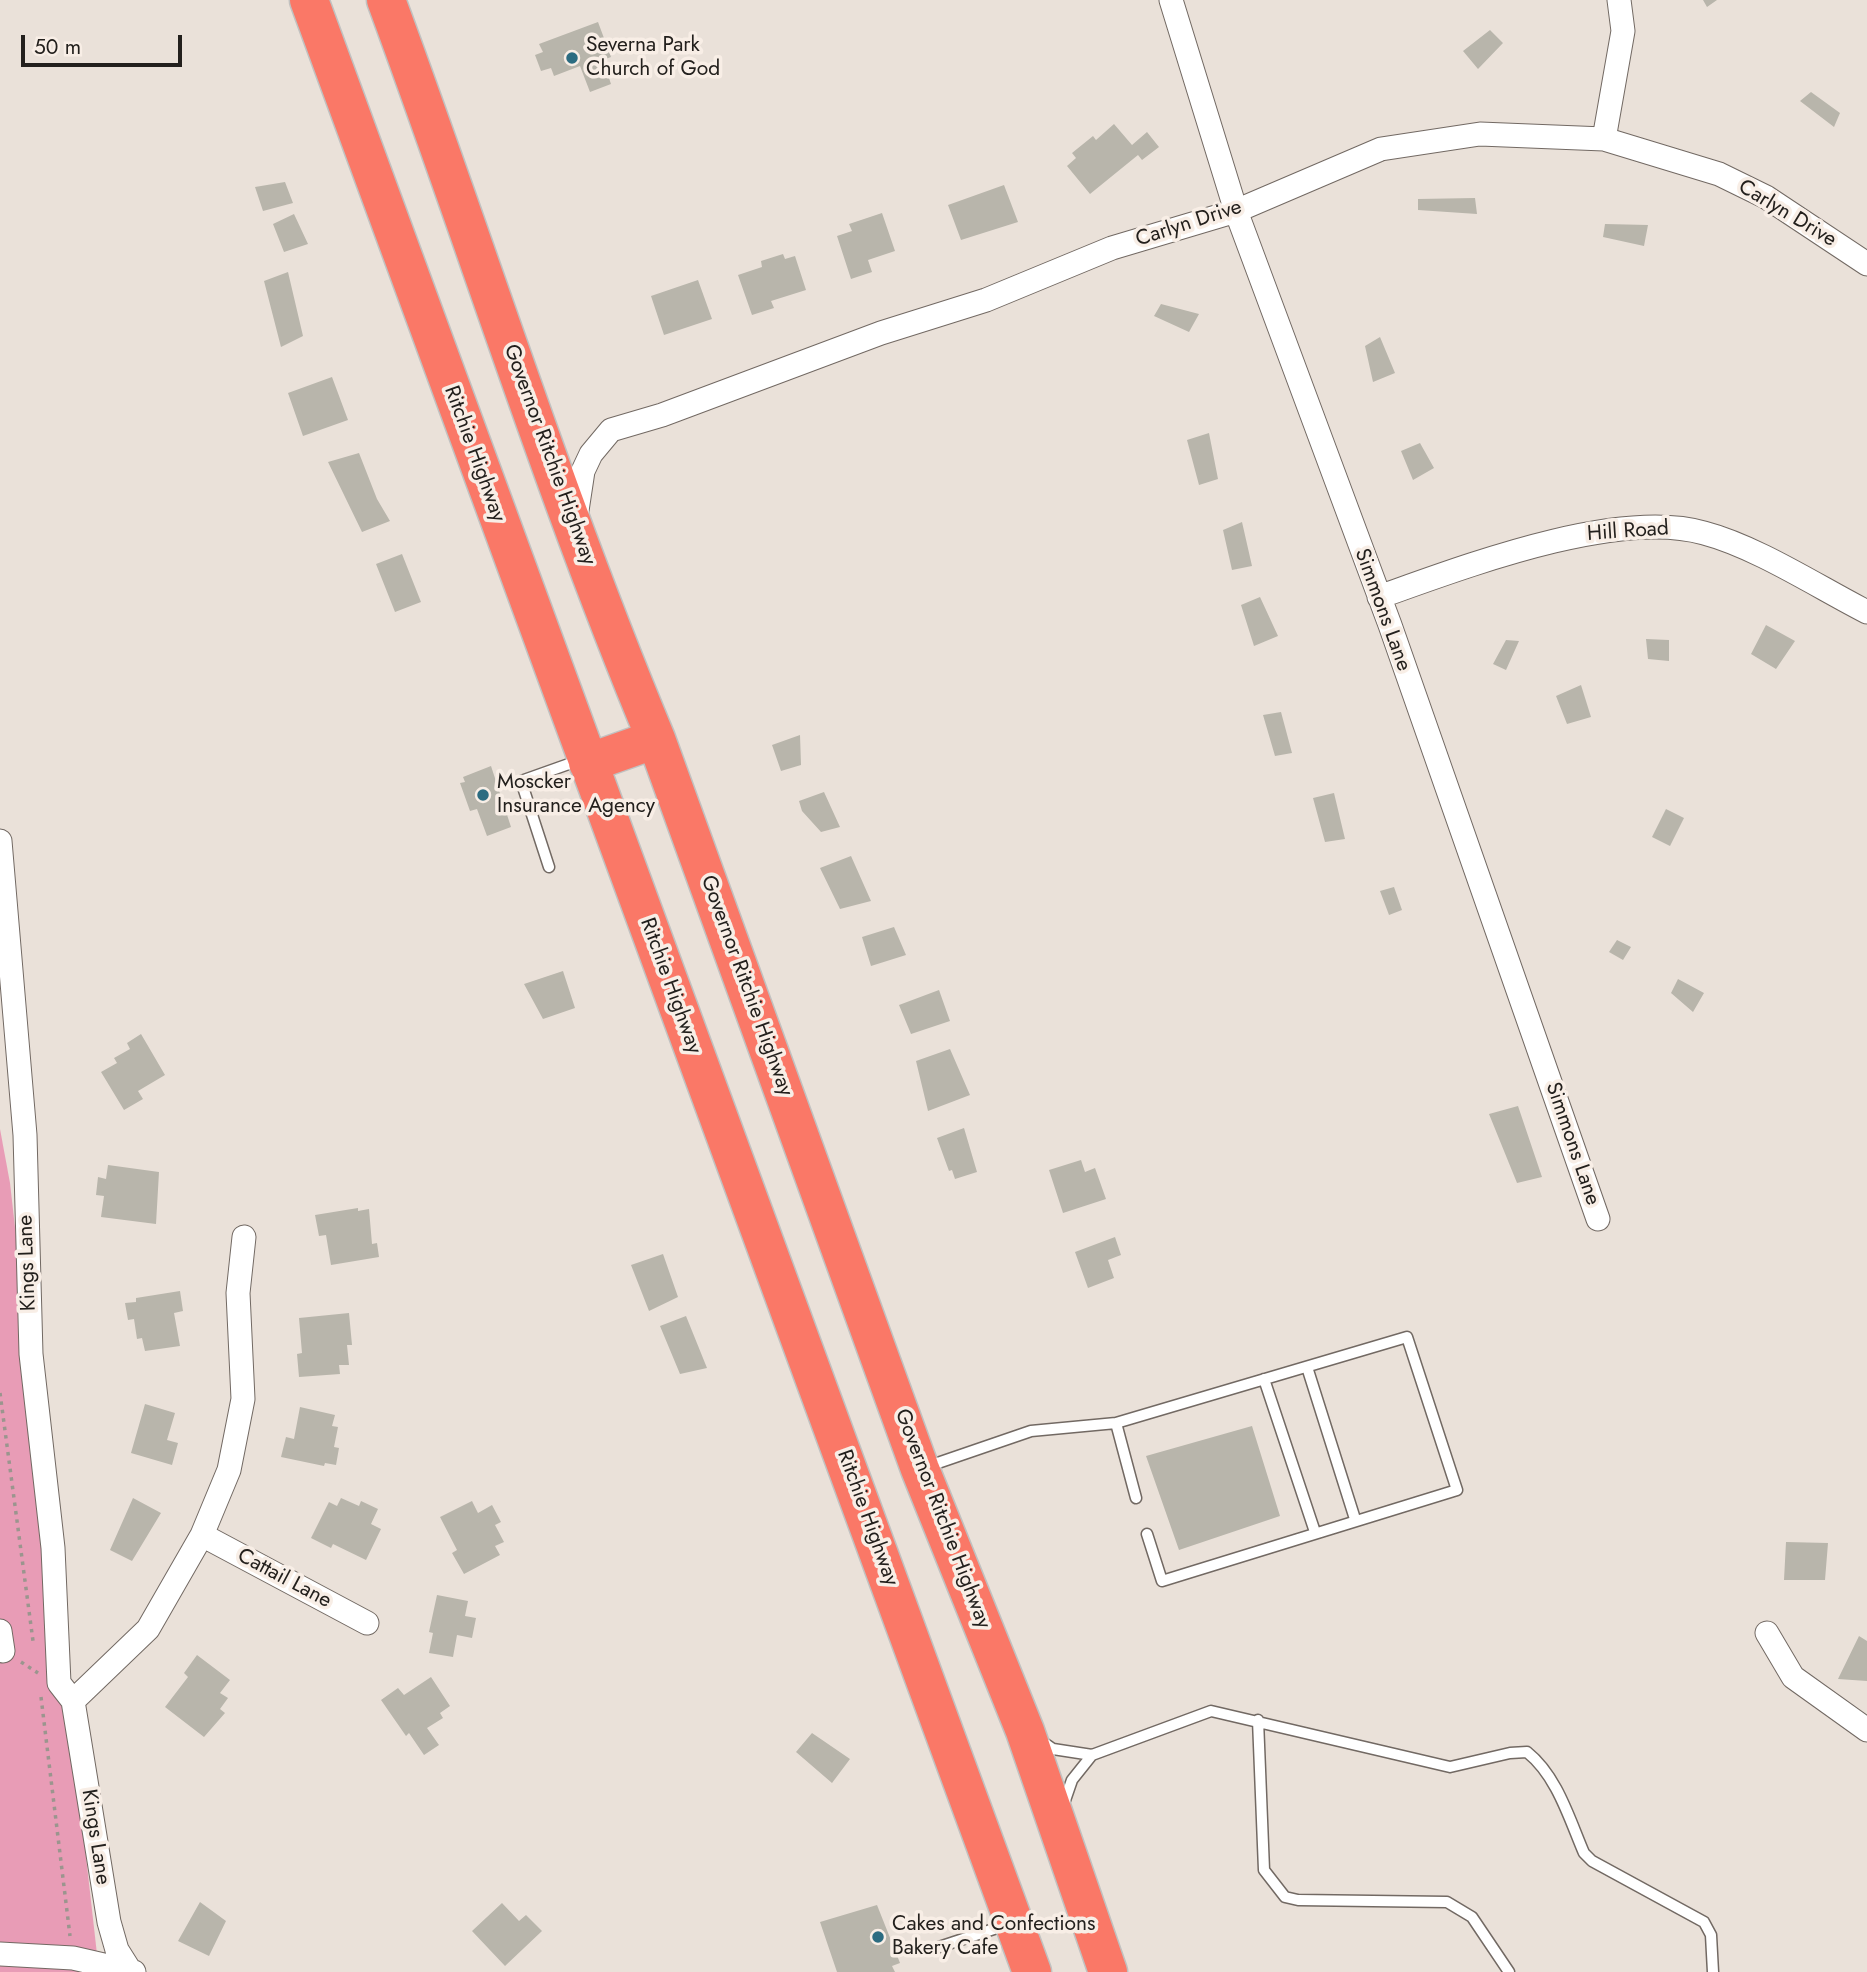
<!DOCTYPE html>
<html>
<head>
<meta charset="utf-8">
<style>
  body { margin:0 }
  #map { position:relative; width:1867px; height:1972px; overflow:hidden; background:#eae1d9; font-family:Jost,sans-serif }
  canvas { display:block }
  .scale { position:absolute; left:21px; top:35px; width:161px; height:32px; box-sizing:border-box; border:4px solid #23201d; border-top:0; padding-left:9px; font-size:21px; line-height:24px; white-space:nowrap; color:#23201d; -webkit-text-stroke:5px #f8eee6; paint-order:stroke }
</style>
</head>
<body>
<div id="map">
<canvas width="1867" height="1972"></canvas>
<div class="scale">50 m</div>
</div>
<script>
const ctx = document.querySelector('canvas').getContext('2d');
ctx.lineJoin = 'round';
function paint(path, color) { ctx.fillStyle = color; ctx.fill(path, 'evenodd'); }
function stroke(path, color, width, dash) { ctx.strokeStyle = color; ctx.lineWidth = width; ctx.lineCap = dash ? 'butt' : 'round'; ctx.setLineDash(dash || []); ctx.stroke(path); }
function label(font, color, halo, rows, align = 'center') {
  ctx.font = font + ' Jost,sans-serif'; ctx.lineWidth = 7; ctx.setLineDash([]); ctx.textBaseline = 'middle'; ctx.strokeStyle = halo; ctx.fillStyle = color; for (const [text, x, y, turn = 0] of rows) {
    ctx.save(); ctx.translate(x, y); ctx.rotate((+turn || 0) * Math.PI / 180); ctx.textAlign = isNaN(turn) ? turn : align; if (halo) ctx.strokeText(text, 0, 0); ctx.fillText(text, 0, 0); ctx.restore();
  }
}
const green = new Path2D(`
  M0 1129 10 1183 99 1972H0Z`);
const building = new Path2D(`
  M1703 0H1717L1707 7Z
  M598 22 611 57 603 60 611 84 590 92 580 66 554 76 551 68 541 71 535 55 543 52 539 44Z
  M1490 30 1503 43 1478 69 1463 51Z
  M1811 92 1840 113 1834 127 1800 101Z
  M1114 124 1132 145 1147 132 1159 147 1142 160 1138 155 1090 194 1067 166 1076 158 1072 153 1093 136 1096 140Z
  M285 182 293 203 263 211 255 187Z
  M1004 185 1018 222 961 240 948 205Z
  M1475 198 1477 214 1418 210V199Z
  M882 213 895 251 868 260 872 272 851 279 837 236 852 231 849 224Z
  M294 214 308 244 284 252 273 224Z
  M1605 224 1648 225 1644 246 1603 237Z
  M783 254 785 259 795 256 806 290 771 301 774 308 752 315 738 275 762 267 761 261Z
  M288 272 303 336 281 347 264 281Z
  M698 280 712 319 664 335 651 296Z
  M1161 304 1199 314 1189 332 1154 316Z
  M1380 337 1395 373 1373 382 1365 346Z
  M332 377 348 420 303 436 288 393Z
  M1209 433 1218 479 1199 485 1187 440Z
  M1420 443 1434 468 1413 480 1401 451Z
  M359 453 377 499 390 521 362 532 328 462Z
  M1242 522 1252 566 1232 570 1223 530Z
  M402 554 421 602 395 612 376 564Z
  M1260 597 1278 636 1254 646 1241 605Z
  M1766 625 1795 641 1776 669 1751 654Z
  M1646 639 1669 640V661L1648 659Z
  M1506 640 1519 641 1506 670 1493 664Z
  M1581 685 1591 717 1567 724 1556 696Z
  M1281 712 1292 753 1275 756 1263 715Z
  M800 735 801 765 781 771 772 745Z
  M491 766 511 827 487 836 477 809 470 811 460 783 465 782 463 777Z
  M824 792 840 827 821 832 802 811 799 801Z
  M1334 793 1345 839 1325 842 1313 798Z
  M1666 809 1684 818 1670 846 1652 837Z
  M851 856 871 901 840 909 820 868Z
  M1394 887 1402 910 1389 915 1380 891Z
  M894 927 906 955 871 966 862 937Z
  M1617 940 1631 947 1623 960 1609 952Z
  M563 971 575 1008 543 1019 524 984Z
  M1678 979 1704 993 1693 1012 1671 993Z
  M939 990 950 1021 911 1034 899 1005Z
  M141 1034 165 1075 138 1091 143 1099 124 1110 101 1072 117 1063 114 1058 130 1049 127 1043Z
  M950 1049 970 1095 928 1111 916 1061Z
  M1518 1106 1542 1177 1517 1183 1489 1114Z
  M964 1128 977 1172 955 1179 952 1170 949 1171 937 1138Z
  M1081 1160 1085 1172 1095 1168 1106 1199 1063 1213 1049 1170Z
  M108 1165 159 1172 156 1224 101 1217 104 1196 96 1195 98 1177 106 1179Z
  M358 1208V1211L369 1209 372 1244 377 1243 379 1257 331 1265 326 1235 319 1236 315 1215Z
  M1115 1237 1121 1255 1108 1260 1114 1278 1088 1288 1075 1252Z
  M663 1254 678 1297 649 1311 631 1265Z
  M180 1291 183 1311 174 1313 180 1346 145 1351 142 1338 137 1339 134 1319 128 1320 125 1303 136 1302V1298Z
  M349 1313 352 1345H347L349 1365H339L340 1374 299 1377 297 1354 302 1353 299 1318Z
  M686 1316 707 1368 680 1374 660 1326Z
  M145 1404 175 1413 167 1440 178 1443 172 1465 131 1453Z
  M300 1407 335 1415 332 1426 338 1427 334 1447 339 1448 336 1465 325 1463 324 1466 281 1457 286 1437 294 1439Z
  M1252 1426 1280 1516 1179 1550 1146 1456Z
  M133 1498 161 1513 132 1561 110 1550Z
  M341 1498 359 1506 361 1501 378 1509 371 1524 381 1529 366 1560 333 1544 331 1548 311 1538 329 1502 337 1506Z
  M472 1501 478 1513 492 1505 501 1522 495 1525 504 1542 495 1546 500 1555 464 1574 452 1553 457 1550 440 1517Z
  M1786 1542 1828 1543 1825 1580H1784Z
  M437 1595 468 1601 465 1616 476 1618 472 1638 457 1635 453 1657 429 1653 433 1633 429 1632Z
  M1859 1636 1867 1641V1681L1838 1679Z
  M197 1655 230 1680 220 1693 228 1698 220 1709 225 1713 204 1737 165 1707 188 1677 184 1673Z
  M431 1677 450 1706 440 1713 443 1718 427 1728 439 1745 424 1755 409 1733 406 1736 381 1700 398 1688 404 1695Z
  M812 1733 850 1759 832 1783 796 1752Z
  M200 1902 226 1921 209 1956 178 1941Z
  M502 1903 519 1921 526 1915 542 1931 505 1966 472 1931Z
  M877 1905 900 1963 892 1966 895 1972H837L820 1922Z`);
const path = new Path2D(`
  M0 1393 33 1641
  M21 1662 38 1673
  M41 1697 70 1936`);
const lane = new Path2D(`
  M549 867 521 781 580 760
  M1307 1367 1355 1519
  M1264 1379 1315 1532
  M1116 1423 1136 1498
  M926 1467 1031 1431 1116 1423 1407 1337 1457 1490 1162 1581 1147 1534
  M1258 1720 1264 1870 1285 1897 1298 1900 1447 1902 1472 1917 1509 1972
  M1040 1740 1053 1749 1092 1755 1211 1711 1450 1767 1510 1753 1527 1752C1557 1776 1569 1818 1584 1853L1592 1861 1704 1922 1711 1935 1713 1972
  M1063 1806 1072 1780 1092 1755
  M936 1948 1006 1925`);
const street = new Path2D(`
  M1171 0 1236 211 1390 625 1598 1219
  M1604 139 1623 31 1619 0
  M576 517 583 471 591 454 611 430 662 415 881 333 986 300 1112 248 1236 211 1381 149 1480 134 1604 139 1719 174 1766 197 1867 264
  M1379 597C1464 567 1617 508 1704 533 1757 547 1818 587 1867 612
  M0 841 25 1135 31 1354 53 1548 59 1683 73 1701 109 1922 117 1950 129 1969
  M202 1535 367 1623
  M0 1631 3 1651 0 1650
  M1767 1633 1793 1677 1867 1730
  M73 1701 148 1629 202 1535 229 1470 243 1399 238 1293 244 1237
  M0 1954 73 1958 134 1972`);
const highway = new Path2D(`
  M309 0 1032 1972
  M386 0C477 246 555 497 656 739L920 1469 1025 1731 1108 1972
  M588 763 656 739`);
const markers = [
  [572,58,7,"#2c6c81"],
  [483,795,7,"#2c6c81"],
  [878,1937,7,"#2c6c81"]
];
const poiNames = [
  ["Severna Park",586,46],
  ["Church of God",586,70],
  ["Moscker",497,783],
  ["Insurance Agency",497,807],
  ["Cakes and Confections",892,1925],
  ["Bakery Cafe",892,1949]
];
const streetNames = [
  ["Carlyn Drive",1787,214,31],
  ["Carlyn Drive",1189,224,-18],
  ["Ritchie Highway",474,454,70],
  ["Governor Ritchie Highway",549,455,70],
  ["Hill Road",1628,532,-4],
  ["Simmons Lane",1382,610,70],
  ["Ritchie Highway",670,986,70],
  ["Governor Ritchie Highway",746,986,70],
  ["Simmons Lane",1572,1144,71],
  ["Kings Lane",28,1263,-92],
  ["Ritchie Highway",867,1518,70],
  ["Governor Ritchie Highway",942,1519,69],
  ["Cattail Lane",284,1579,28],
  ["Kings Lane",95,1837,81]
];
paint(green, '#e89cb6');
paint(building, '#b8b5ab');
stroke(lane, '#726963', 13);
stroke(street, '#726963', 25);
stroke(highway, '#c1c1c0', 41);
stroke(path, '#9b958e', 3.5, [3.5, 5]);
stroke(lane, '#fff', 10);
stroke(street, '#fff', 23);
stroke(highway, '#fa7867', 38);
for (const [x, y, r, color] of markers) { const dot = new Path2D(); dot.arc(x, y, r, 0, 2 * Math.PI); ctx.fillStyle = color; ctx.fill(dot); stroke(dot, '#f8eee6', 2.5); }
label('21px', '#23201d', '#f8eee6', poiNames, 'left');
label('21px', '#23201d', '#f8eee6', streetNames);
</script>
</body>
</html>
